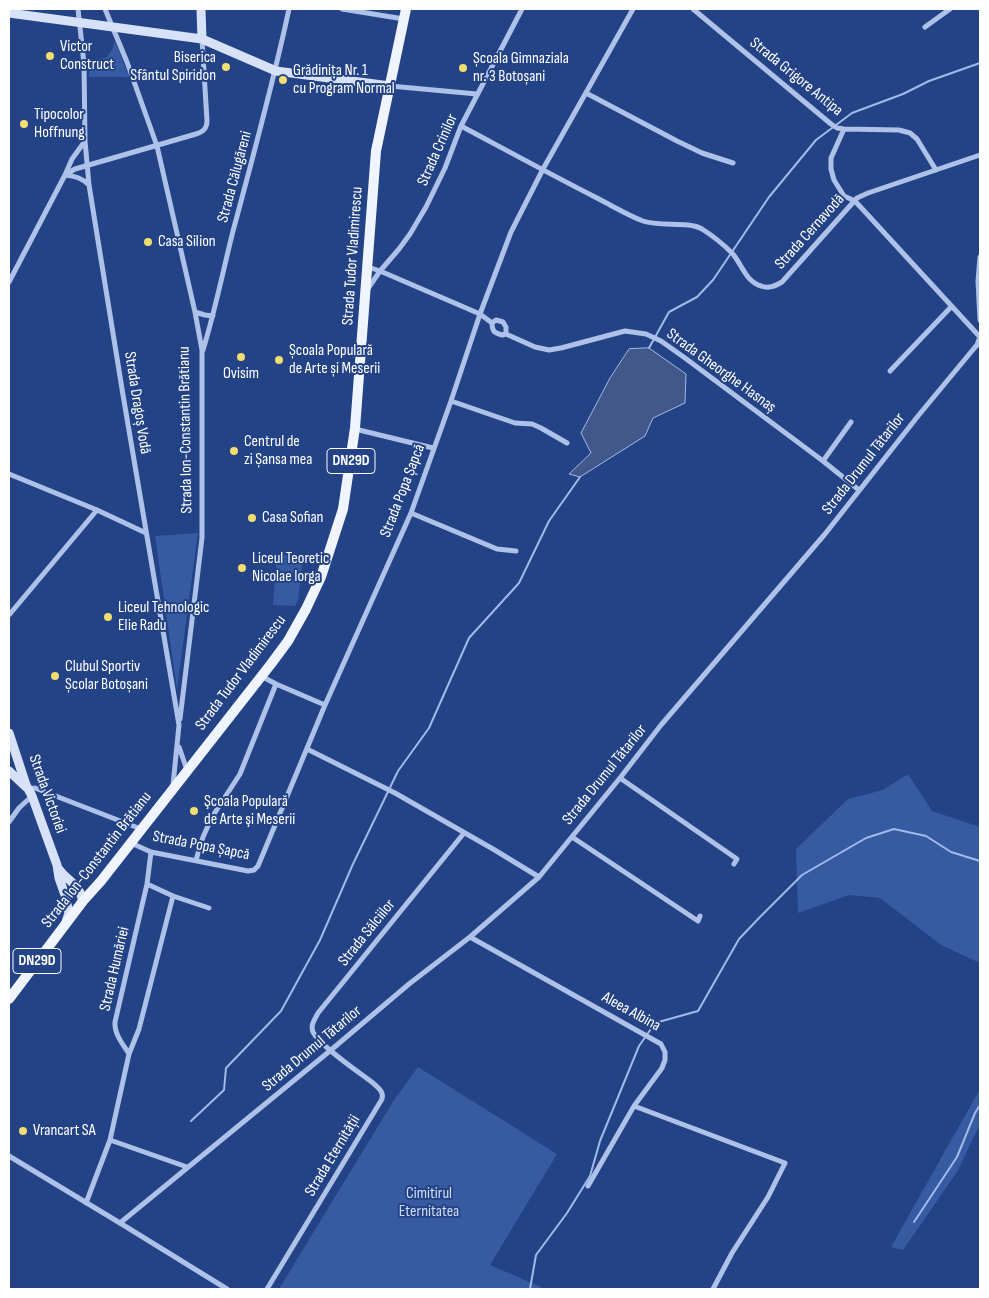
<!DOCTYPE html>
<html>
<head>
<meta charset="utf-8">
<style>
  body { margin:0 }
  #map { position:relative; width:989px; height:1298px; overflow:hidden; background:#234386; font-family:"Sofia Sans Condensed",sans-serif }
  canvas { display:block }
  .frame { position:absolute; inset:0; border:10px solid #fff; pointer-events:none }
</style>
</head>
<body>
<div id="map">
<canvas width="989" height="1298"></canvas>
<div class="frame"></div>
</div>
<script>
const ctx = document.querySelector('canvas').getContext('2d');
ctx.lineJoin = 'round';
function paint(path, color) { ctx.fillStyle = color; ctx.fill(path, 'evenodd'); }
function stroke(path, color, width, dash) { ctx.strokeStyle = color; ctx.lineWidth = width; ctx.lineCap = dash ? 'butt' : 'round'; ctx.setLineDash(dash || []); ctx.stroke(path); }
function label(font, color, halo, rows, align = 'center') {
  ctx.font = font + ' "Sofia Sans Condensed",sans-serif'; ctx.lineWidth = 4; ctx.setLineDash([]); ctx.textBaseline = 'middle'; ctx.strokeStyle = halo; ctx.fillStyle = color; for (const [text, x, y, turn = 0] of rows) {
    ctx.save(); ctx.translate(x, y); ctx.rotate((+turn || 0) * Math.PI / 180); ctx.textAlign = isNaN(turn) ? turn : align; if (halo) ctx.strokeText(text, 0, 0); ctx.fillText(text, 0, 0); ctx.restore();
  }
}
const green = new Path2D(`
  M115 41 129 77H89V60L106 58 112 50Z
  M198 533 196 547 177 689 155 536Z
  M277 554 303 558 298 600 295 606 273 605Z
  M908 774 932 811 980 827V963L941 945 880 898 849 895 798 913 796 849 848 799 883 790Z
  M418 1067 557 1154 490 1265 541 1287 540 1289H279L394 1100Z
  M980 1089V1124L957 1172 903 1250 891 1247Z`);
const water = new Path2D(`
  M649 348 686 374 685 403 653 418 645 436 580 477 569 474 591 453 581 433 610 378 629 349Z`);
const stream = new Path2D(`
  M649 348 669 312 697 297 713 280 769 197 816 140 852 113 903 94 929 81 980 63
  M191 1121 224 1090 226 1068 281 1011 320 940 353 864 398 771 429 728 469 638 519 583 549 521 580 477
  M914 1222 957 1157 975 1113 980 1105
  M530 1289 536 1255 567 1213 590 1176 600 1141 639 1046 655 1023 698 1011 739 939 760 917 802 875 866 838 894 829 926 836 951 852 980 861`);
const street = new Path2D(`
  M78 9 84 64 85 141 89 185 123 395 179 725 173 785
  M105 9 127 62 157 146 195 312 202 350V538L180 719
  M342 9 404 19
  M693 9 831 124 837 128 844 129 899 130 910 133 917 139 936 170
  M925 27 950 9
  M390 86 477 94
  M586 93 677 141 702 153 733 163
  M461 126C506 150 550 174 595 197 611 205 627 215 643 221 660 227 688 221 702 229 713 236 723 244 732 253 742 264 745 281 761 286 769 289 775 286 782 282L857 198 868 193 980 155
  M844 129 831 158V169L834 180 844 196 855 201 980 337
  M85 141 72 159 65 175C75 176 82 178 89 185
  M980 257 978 281 980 320
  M368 267 380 271 480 314 492 323 496 320 503 322 506 327V334L535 347 549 350 561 348 625 331 646 334 661 341 685 358 823 461 859 490
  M9 282 65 175 75 169 196 134C203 132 207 129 207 121L202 39
  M367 290 380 271 399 249 410 234 426 207 445 168 461 126 522 9
  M195 312 205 315 213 316
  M492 323C492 332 495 333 502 335L506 334
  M203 350C215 311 223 271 233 231 253 157 273 84 289 9
  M890 371 951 307
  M451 401 515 423 532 424 541 428 567 443
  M355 429 433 448
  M823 461 851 422
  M9 474 97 510 146 533
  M411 513 497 549 516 551
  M9 615 97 510
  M276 684 325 705
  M179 747 187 770
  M307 749 395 793 493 849 539 877
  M620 778 737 859 734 864
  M28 789 35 788 141 829
  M9 822 19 808 32 796
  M572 837 698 921 700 916
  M131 843 151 852 248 871 254 870 258 866 325 705 411 513 451 401 480 314 511 232 543 169 633 9
  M196 860 203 837 212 817 240 774 276 684 261 676
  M147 884 173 896 209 908
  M470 937 661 1044 665 1052V1060L662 1068 634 1106 588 1186
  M129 1054 139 1029 173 896
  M634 1106 785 1163 768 1197 732 1253 713 1289
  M110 1140 187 1167
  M9 1156 120 1223 227 1289
  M86 1203 110 1140 129 1054C123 1044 114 1034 115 1022L147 884 151 852
  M120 1223 331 1050 409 984 470 937 539 877 620 778 661 725 825 534 918 416 971 352 977 345 980 337
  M267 1289 382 1099C384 1091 378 1088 373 1083 360 1073 319 1045 313 1032 310 1025 315 1019 318 1013L464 833`);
const secondary = new Path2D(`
  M201 9 202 39
  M9 13 202 39 276 71 390 86
  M9 733 26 785 32 796 57 865 59 878 65 895 69 913 66 922
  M9 771 26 787
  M58 868C68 882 78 882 83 901`);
const primary = new Path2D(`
  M9 999 83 901 101 881 271 664 288 641 306 609 321 577 343 509 355 428 376 151 406 9`);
const markers = [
  [50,56,5,"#f4dd6f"],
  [226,67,5,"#f4dd6f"],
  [463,68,5,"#f4dd6f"],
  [283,80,5,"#f4dd6f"],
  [24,124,5,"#f4dd6f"],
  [148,242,5,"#f4dd6f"],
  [241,357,5,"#f4dd6f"],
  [279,360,5,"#f4dd6f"],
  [234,451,5,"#f4dd6f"],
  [252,518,5,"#f4dd6f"],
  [242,568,5,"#f4dd6f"],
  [108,617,5,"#f4dd6f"],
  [55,676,5,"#f4dd6f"],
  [194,811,5,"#f4dd6f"],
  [23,1131,5,"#f4dd6f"]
];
const shields = [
  [351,461,48],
  [37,961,48]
];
const shieldNames = [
  ["DN29D",351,461],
  ["DN29D",37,961]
];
const poiNames = [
  ["Victor",60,47],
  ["Construct",60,65],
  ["Biserica",216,58,"right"],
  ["Sfântul Spiridon",216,76,"right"],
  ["Școala Gimnaziala",473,59],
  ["nr. 3 Botoșani",473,77],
  ["Grădinița Nr. 1",293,71],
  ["cu Program Normal",293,89],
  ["Tipocolor",34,115],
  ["Hoffnung",34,133],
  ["Casa Silion",158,242],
  ["Școala Populară",289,351],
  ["de Arte și Meserii",289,369],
  ["Ovisim",241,374,"center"],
  ["Centrul de",244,442],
  ["zi Șansa mea",244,460],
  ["Casa Sofian",262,518],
  ["Liceul Teoretic",252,559],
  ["Nicolae Iorga",252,577],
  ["Liceul Tehnologic",118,608],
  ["Elie Radu",118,626],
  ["Clubul Sportiv",65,667],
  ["Școlar Botoșani",65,685],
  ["Şcoala Populară",204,802],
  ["de Arte şi Meserii",204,820],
  ["Vrancart SA",33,1131]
];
const streetNames = [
  ["Strada Grigore Antipa",796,77,39],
  ["Strada Crinilor",438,150,-66],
  ["Strada Călugăreni",235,177,-75],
  ["Strada Cernavodă",810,232,-48],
  ["Strada Tudor Vladimirescu",353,256,-86],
  ["Strada Gheorghe Hasnaș",721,371,36],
  ["Strada Dragoș Vodă",137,403,81],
  ["Strada Ion-Constantin Brătianu",186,430,-91],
  ["Strada Drumul Tătarilor",864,464,-52],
  ["Strada Popa Șapcă",403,491,-69],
  ["Strada Tudor Vladimirescu",241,673,-53],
  ["Strada Drumul Tătarilor",605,775,-51],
  ["Strada Victoriei",47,794,70],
  ["Strada Popa Șapcă",201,846,11],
  ["Strada Ion-Constantin Brătianu",97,860,-52],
  ["Strada Sălciilor",367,933,-51],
  ["Strada Humăriei",115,969,-77],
  ["Aleea Albina",631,1012,29],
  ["Strada Drumul Tătarilor",312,1049,-40],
  ["Strada Eternității",333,1156,-59]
];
const parkNames = [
  ["Cimitirul",429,1194],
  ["Eternitatea",429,1212]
];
paint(green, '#375ba3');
paint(water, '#42588a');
stroke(water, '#a1baea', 1);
stroke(stream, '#a1baea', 2);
stroke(street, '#adc1e9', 5);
stroke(secondary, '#d7e1f7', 9);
stroke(primary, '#f0f4fe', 10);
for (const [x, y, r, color] of markers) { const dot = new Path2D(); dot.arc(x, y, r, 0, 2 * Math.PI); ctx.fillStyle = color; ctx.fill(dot); stroke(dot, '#234386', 2); }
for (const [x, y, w] of shields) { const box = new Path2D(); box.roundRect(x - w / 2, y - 12.5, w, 25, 4); ctx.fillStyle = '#234386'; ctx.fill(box); stroke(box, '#fff', 1); }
label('bold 15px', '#fff', null, shieldNames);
label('16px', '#fff', '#234386', poiNames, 'left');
label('16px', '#fff', '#234386', streetNames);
label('16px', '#d1def7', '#234386', parkNames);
</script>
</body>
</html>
